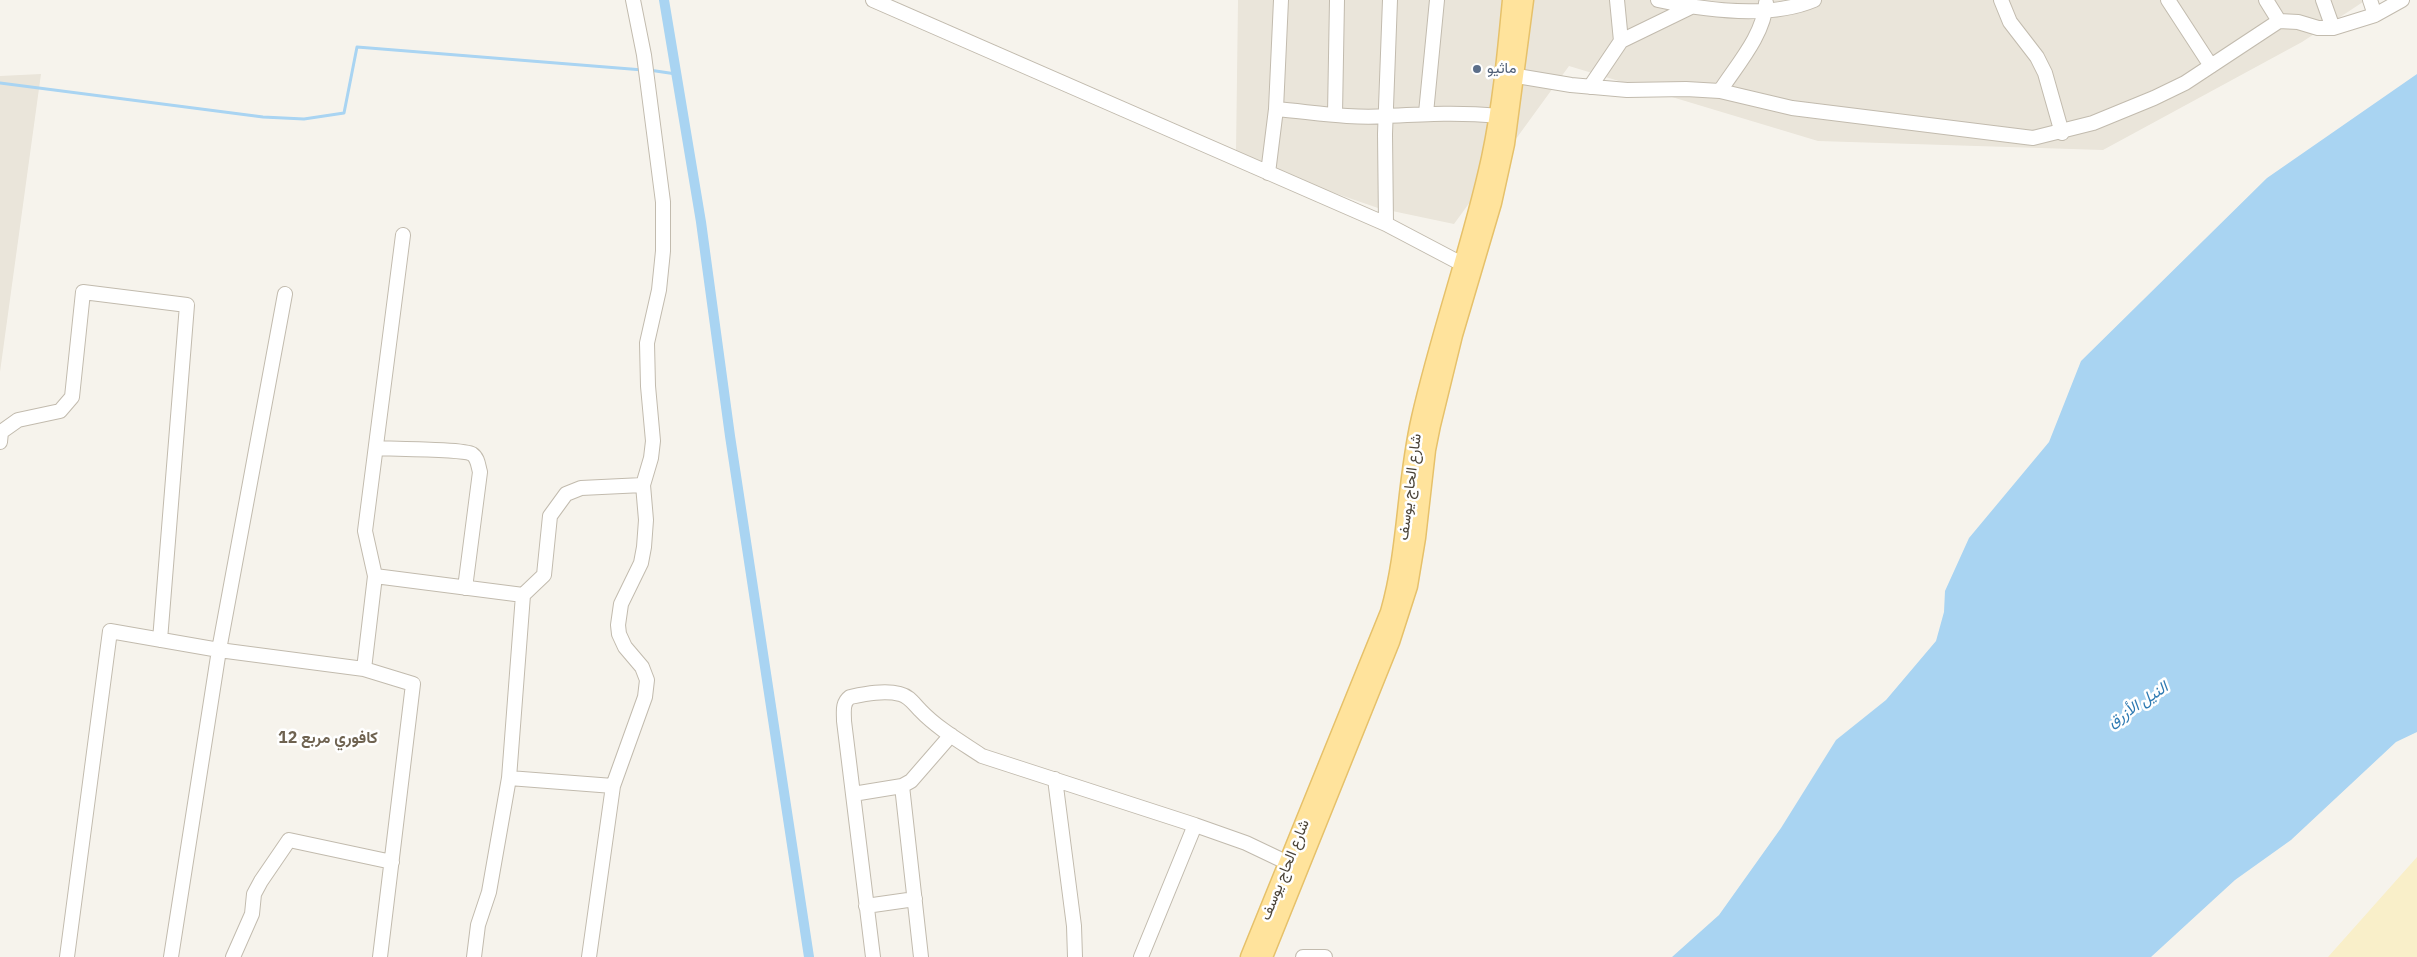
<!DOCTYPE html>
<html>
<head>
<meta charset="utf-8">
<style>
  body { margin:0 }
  canvas { display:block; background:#f6f3ec }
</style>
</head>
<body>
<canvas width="2417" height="957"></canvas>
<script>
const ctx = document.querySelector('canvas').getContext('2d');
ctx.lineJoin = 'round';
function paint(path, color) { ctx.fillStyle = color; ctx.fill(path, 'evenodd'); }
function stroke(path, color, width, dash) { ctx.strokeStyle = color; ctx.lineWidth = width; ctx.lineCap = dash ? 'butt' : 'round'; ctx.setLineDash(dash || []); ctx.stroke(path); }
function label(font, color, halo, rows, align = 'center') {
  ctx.font = font + ' "IBM Plex Sans",Vazirmatn,sans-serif'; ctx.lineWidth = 5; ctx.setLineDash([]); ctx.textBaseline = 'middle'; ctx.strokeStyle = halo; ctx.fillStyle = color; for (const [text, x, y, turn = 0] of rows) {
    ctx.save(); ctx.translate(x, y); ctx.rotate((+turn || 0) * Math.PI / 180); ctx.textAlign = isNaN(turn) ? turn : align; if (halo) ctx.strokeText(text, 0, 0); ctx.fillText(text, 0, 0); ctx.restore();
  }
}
const residential = new Path2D(`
  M1238 0H2366L2302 42 2103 150 1818 141 1569 66 1454 224 1378 208 1314 186 1236 153Z
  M41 74 0 372V76Z`);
const sand = new Path2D(`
  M2417 857V957H2328Z`);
const water = new Path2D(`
  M2417 74V732L2396 742 2291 840 2235 880 2151 957H1672L1719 915 1781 828 1836 740 1886 700 1936 641 1944 612 1945 591 1969 538 2049 442 2081 361 2267 178Z`);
const stream = new Path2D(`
  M649 70 676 74
  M0 83 263 117 304 119 344 113 357 47 643 70`);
const canal = new Path2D(`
  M664 0 701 222 730 436 809 957`);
const minor = new Path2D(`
  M873 0 1386 224 1462 264
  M1658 0C1704 10 1769 19 1814 0
  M2001 0 2010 22 2037 57 2045 73 2062 133
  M2168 0 2211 66
  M2266 0 2279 21
  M2323 0 2333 28
  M2370 0 2375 15
  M1621 41 1691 7V3
  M1517 76 1571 85 1627 90 1686 89 1720 91 1792 108 2033 138 2093 123 2154 98 2185 83 2279 21 2298 22 2318 28H2333L2375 15 2402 0
  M1590 87 1621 41 1617 0
  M1720 91C1736 66 1764 35 1766 3
  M1276 109C1312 112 1351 119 1387 116 1425 114 1460 112 1498 116
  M1426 113 1437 0
  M1335 114 1337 0
  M1268 173 1276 109 1281 0
  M1386 224 1385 134 1390 0
  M0 442 1 432 18 420 60 411 72 397 83 292 187 305 160 640
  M376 448C392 449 464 449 472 454 478 458 478 465 480 472L465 588
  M375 576 523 595 544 575 550 516 566 494 581 488 643 485
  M364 669 375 576 365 531 403 235
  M509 778 523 595
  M1055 779 1074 926 1075 957
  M902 786 921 957
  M853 794 902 786 911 781 951 735
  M866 906 915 899
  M67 957 110 631 219 650 364 669 413 684 380 957
  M171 957 219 650 285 294
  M233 957 252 914 254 894 261 881 289 840 392 862
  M474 957 478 925 489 892 509 778 613 786
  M589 957 613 786 645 697 647 680 642 667 625 647 619 634 618 625 621 604 641 563 644 547 646 520 643 485 651 458 653 441 648 386 647 343 659 290 663 251V202L644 55 633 0
  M873 957 844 721C844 712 842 703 850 697 865 694 884 690 900 694 909 696 914 704 920 710 937 728 961 742 982 756L1195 825 1246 843 1288 863
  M1141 957 1195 825
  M1303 957H1325`);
const major = new Path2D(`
  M1249 957 1389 612C1407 549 1405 482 1420 418 1440 330 1471 246 1490 158 1501 106 1506 53 1511 0
  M1264 957 1391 642 1409 586 1417 538 1427 450 1432 425 1454 335 1493 203 1506 144 1525 0`);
const markers = [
  [1477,69,5,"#5c6f8a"]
];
const serviceNames = [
  ["ماثيو",1487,69]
];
const streetNames = [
  ["شارع الحاج يوسف",1410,487,-83],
  ["شارع الحاج يوسف",1285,870,-68]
];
const waterNames = [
  ["النيل الأزرق",2138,705,-34]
];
const neighbourhoodNames = [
  ["كافوري مربع 12",328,738]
];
paint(residential, '#eae5da');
paint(sand, '#f9efc9');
paint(water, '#a9d4f2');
stroke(stream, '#a9d4f2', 3);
stroke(canal, '#a9d4f2', 10);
stroke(minor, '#c2bbae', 16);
stroke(major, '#e6c16a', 19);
stroke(minor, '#fff', 14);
stroke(major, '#ffe39c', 16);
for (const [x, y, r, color] of markers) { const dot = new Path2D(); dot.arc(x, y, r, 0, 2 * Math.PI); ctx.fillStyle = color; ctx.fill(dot); stroke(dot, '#fff', 2); }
label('15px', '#4e5e75', '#fff', serviceNames, 'left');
label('15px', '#4b4439', '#fff', streetNames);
label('italic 16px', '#2e7ab2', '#fff', waterNames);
label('bold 16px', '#6e6250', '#fff', neighbourhoodNames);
</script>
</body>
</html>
